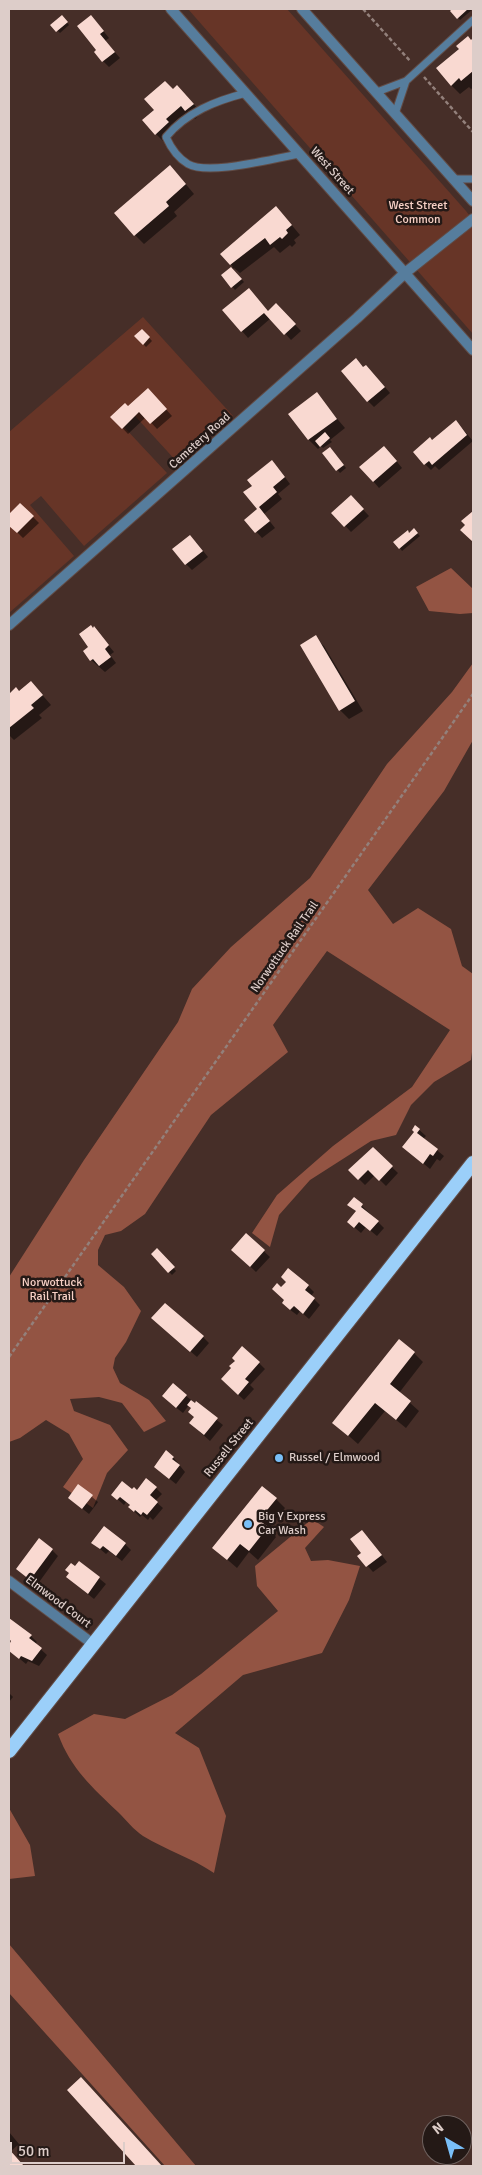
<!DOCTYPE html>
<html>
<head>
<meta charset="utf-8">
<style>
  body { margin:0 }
  #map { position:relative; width:482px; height:2175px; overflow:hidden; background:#462e28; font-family:Signika,sans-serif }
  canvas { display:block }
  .frame { position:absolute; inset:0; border:10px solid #ddcdc9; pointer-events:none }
  .north { position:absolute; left:422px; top:2115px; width:50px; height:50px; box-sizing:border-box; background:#241916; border:1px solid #6e615e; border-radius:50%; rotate:322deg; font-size:14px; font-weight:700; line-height:20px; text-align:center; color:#ddcdc9 }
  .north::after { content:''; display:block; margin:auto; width:18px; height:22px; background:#79bff8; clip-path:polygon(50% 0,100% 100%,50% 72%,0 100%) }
  .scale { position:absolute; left:10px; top:2142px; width:115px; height:22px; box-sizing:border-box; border:2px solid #ddcdc9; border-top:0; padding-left:6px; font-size:15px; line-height:18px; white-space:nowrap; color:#ddcdc9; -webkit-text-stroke:4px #241916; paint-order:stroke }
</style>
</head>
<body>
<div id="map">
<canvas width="482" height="2175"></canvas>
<div class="frame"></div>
<div class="north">N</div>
<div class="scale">50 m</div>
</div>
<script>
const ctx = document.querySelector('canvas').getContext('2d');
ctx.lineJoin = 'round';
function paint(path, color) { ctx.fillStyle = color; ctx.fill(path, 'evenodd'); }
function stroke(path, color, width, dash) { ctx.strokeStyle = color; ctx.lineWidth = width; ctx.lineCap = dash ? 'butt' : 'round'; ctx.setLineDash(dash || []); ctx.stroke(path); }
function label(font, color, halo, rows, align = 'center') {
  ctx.font = font + ' Signika,sans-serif'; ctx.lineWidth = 5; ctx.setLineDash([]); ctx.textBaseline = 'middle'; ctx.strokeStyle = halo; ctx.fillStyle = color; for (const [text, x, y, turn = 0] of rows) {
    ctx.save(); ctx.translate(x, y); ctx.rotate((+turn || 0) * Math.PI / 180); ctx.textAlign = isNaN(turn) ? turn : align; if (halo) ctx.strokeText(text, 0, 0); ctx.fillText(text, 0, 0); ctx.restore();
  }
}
const green = new Path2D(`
  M188 9H287L466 211 473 220V334Z
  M143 317 233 416 178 463 135 416 124 427 167 473 84 546 41 496 30 505 74 556 9 613V432Z`);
const forest = new Path2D(`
  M451 568 473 589V613L460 614 429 611 416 587Z
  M473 663V740L444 791 368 890 393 924 418 908 451 929 462 966 473 974V1044L471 1060 434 1082 411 1105 396 1135 371 1141 310 1180 279 1215 270 1247 252 1233 277 1195 333 1146 412 1087 450 1030 327 951 273 1025 288 1052 211 1115 145 1214 121 1231 105 1235 98 1250V1265L124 1287 141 1311 126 1342 115 1358 113 1368 120 1383 149 1400 166 1421 144 1432 122 1403 99 1397 70 1399 74 1411 110 1425 128 1450 107 1473 93 1508 63 1487 83 1459 69 1434 46 1420 20 1438 9 1442V1277L84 1160 178 1022 192 989 231 947 310 878 387 764 452 692Z
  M312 1519 324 1527 305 1548 311 1561 328 1560 360 1566 349 1600 322 1653 243 1675 175 1733 199 1748 226 1816 214 1873C192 1858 166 1850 143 1836 134 1830 126 1820 118 1812 92 1787 71 1769 58 1734L94 1714 125 1719 172 1695 201 1674 278 1611 257 1586 255 1566Z
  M9 1808 30 1845 35 1876 9 1879Z
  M9 1944 196 2166H165L9 1993Z`);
const shadow = new Path2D(`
  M454 9H473L460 20 452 11Z
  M62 17 69 25 60 33 52 25Z
  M97 23 109 38 105 41 120 58 109 67 103 61Z
  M473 39V88L471 89 469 87 460 94 451 85 460 49Z
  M173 91 186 96 202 113 195 119 190 114 174 128 177 132 165 143 156 134Z
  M179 176 194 194 174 212 177 216 144 244 135 235Z
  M285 217 300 235 294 240 296 243 292 247 290 245 280 253 274 247 240 273 234 268 232 269 244 282 235 290 223 275 233 267 222 254Z
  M249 290 269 312 282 311 301 331 291 340 271 318 248 338 224 310Z
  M142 330 152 341 146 347 136 336Z
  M364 368 372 372 390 393 374 407 368 401Z
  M316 394 345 428 330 440 332 442 323 448 321 446 318 449 309 440 290 414Z
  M154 396 172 416 157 429 146 417 128 434 112 417Z
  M462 428 473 441 439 470 435 466 431 470 425 464 432 442Z
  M332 451 346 468 340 473 323 453Z
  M390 453 402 468 379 488 361 467Z
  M278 468 290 484 278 494 282 499 264 514 275 528 262 538 246 520 259 509 253 486Z
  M357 503 369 516 351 532 333 513Z
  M20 504 39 523 23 538 9 524V516Z
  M414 530 420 536 402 551 400 548Z
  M196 542 208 557 192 570 186 564Z
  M94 628 114 652 110 655 116 663 105 672 91 660 90 647Z
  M315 637 324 646 363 711 349 719 340 710Z
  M31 682 51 705 39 715 42 718 14 740 9 735V695L16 689 19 692Z
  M416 1127 426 1136 423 1139 444 1156 440 1161 437 1159 430 1169 404 1147 415 1132Z
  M373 1149 398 1173 386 1186 375 1175 365 1185 350 1170Z
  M354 1198 384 1228 377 1236 366 1227 361 1233 348 1222 357 1212 349 1205Z
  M246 1235 270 1257 256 1272 233 1250Z
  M157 1250 176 1271 172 1275 153 1254Z
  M308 1286 314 1292 311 1296 320 1305 309 1319 300 1311 297 1315 289 1309 281 1288Z
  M159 1324 203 1337 209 1343 197 1357Z
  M414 1353 423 1362 399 1393 419 1411 406 1428 385 1411 358 1444 334 1423Z
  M259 1363 265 1369 250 1385 254 1389 244 1400 228 1385Z
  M186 1396 223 1425 210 1441 190 1423 195 1417 192 1409 189 1405 183 1413 169 1402Z
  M173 1457 185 1472 176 1484 161 1472Z
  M79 1486 98 1502 89 1514 69 1498Z
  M156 1488 162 1494 155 1501 163 1508 153 1520 150 1517 148 1520 142 1515 140 1517 130 1507 131 1506 126 1502 124 1505 113 1495Z
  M276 1499 285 1508 268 1529 276 1537 258 1560 249 1552 237 1568 214 1548Z
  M368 1537 387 1562 373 1572 359 1556 362 1553Z
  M93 1543 125 1544 131 1550 122 1561 109 1551 106 1554Z
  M52 1550 58 1556 37 1585 18 1569Z
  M80 1563 106 1584 94 1599 74 1583 76 1568Z
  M9 1619 31 1636 37 1642 35 1644 47 1655 39 1666 28 1661 26 1664 9 1650 12 1642 9 1639Z
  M9 1693 13 1697 9 1702Z
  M9 2132 19 2144 11 2151 24 2166H9Z`);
const building = new Path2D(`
  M452 9H468L457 19 450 11Z
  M62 15 68 22 56 32 50 25Z
  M91 15 104 31 100 34 115 52 102 62 94 52 96 50 77 26Z
  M468 36 471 40 473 38V71L461 81 459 78 451 86 436 68 459 49 456 46Z
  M165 81 173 89 177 85 194 104 185 111 181 106 166 119 169 122 155 135 142 120 154 110 144 99Z
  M170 165 186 184 166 202 169 206 134 236 114 213Z
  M276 206 292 225 286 230 288 233 282 239 280 237 270 245 265 238 230 265 220 254Z
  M231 267 242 279 231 288 221 275Z
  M249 288 268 311 276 303 296 324 284 335 264 313 241 332 222 310Z
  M142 329 150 337 143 345 134 336Z
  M356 358 363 367 366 365 385 387 367 402 341 371Z
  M148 388 167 409 150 424 139 412 122 429 110 417 125 403 128 406Z
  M317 392 337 419 308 440 288 414Z
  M456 420 467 435 432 465 429 461 424 465 413 452 430 437 432 440Z
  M325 432 330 438 320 447 315 441Z
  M384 446 397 461 373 482 359 467Z
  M330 447 344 465 336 471 322 453Z
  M272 460 285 477 273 487 277 492 259 507 270 521 255 533 244 520 257 509 243 492 252 486 247 480Z
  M351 495 364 509 344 527 331 513Z
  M20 503 34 516 17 533 9 526V514Z
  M473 511V542L460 530 465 525 461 521Z
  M414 528 418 533 399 549 393 542 408 530 409 533Z
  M190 535 203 551 185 565 172 549Z
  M91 625 93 628 94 626 109 645 105 649 111 657 99 666 93 659 90 661 83 651 88 647 79 634Z
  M316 635 355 701 339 711 300 645Z
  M31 681 43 695 31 705 34 708 9 728V694L16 687 19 691Z
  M415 1125 420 1129 417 1133 438 1149 433 1156 430 1154 423 1164 402 1147 414 1132 412 1130Z
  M373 1147 393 1166 379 1181 368 1170 358 1180 348 1170Z
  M354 1197 363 1204 361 1207 379 1221 370 1231 359 1222 354 1228 347 1222 356 1211 347 1205Z
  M246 1233 265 1250 250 1267 231 1250Z
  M157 1248 175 1267 168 1273 151 1254Z
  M288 1268 309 1285 305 1290 315 1298 303 1314 294 1306 290 1310 282 1303 284 1300 272 1289 277 1283 281 1287 286 1282 281 1277Z
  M165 1303 204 1336 190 1352 151 1318Z
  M399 1339 415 1352 390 1384 411 1401 396 1420 375 1403 348 1436 332 1423Z
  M242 1346 260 1362 245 1379 249 1382 238 1395 221 1379 231 1368 229 1366 235 1361 232 1358Z
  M173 1383 187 1395 176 1408 162 1396Z
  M191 1400 195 1403 196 1401 218 1418 204 1435 189 1423 194 1417 188 1412 191 1408 187 1405Z
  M166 1450 174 1457 172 1459 180 1465 169 1479 154 1467Z
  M146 1478 157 1487 150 1495 158 1502 147 1515 143 1512 141 1515 135 1510 134 1512 128 1507 130 1505 120 1497 117 1500 111 1495 122 1481 132 1489 134 1487 137 1490Z
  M78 1484 93 1495 82 1509 68 1498Z
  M262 1486 277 1498 259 1520 268 1527 249 1551 240 1544 227 1560 212 1548Z
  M104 1526 126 1543 116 1556 103 1546 100 1549 91 1543Z
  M362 1530 382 1555 366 1567 357 1556 361 1553 350 1539Z
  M39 1538 53 1549 30 1580 16 1569Z
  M79 1561 100 1577 88 1594 66 1577 69 1573 65 1570 71 1563 75 1566Z
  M9 1618 32 1635 29 1638 42 1648 32 1661 21 1656 19 1659 9 1651V1645L11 1641 9 1639Z
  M81 2077 162 2166H136L67 2090Z
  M9 2149 24 2166H9Z`);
const path = new Path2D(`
  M363 9 411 62
  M424 77 473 132
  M9 1357 473 694`);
const service = new Path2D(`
  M377 92 406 81 473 20
  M246 93C215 101 187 112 166 137 170 146 178 158 188 164 209 176 274 158 300 154
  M395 114 406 81
  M454 179H473`);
const minor = new Path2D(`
  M171 9 473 350
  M302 9 473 201
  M9 625 357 318 405 273 473 219
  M9 1581 93 1644`);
const trunk = new Path2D(`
  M9 1751 473 1163`);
const markers = [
  [279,1458,5,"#79bff8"],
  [248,1524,5,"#79bff8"]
];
const streetNames = [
  ["West Street",332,171,48],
  ["Cemetery Road",200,441,-42],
  ["Norwottuck Rail Trail",285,947,-55],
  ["Russell Street",229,1448,-51],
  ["Elmwood Court",58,1602,37]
];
const parkNames = [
  ["West Street",418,206],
  ["Common",418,220],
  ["Norwottuck",52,1283],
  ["Rail Trail",52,1297]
];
const poiNames = [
  ["Russel / Elmwood",289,1458],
  ["Big Y Express",258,1517],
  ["Car Wash",258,1531]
];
paint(green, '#673527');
paint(forest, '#935443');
paint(shadow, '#0007');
paint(building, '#f9d9d1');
stroke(service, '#614b45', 9);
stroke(minor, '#614b45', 12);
stroke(trunk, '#614b45', 16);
stroke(path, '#93807b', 2.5, [4, 2.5]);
stroke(service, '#567d9d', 7);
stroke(minor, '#567d9d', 10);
stroke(trunk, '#9bcff9', 14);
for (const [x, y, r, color] of markers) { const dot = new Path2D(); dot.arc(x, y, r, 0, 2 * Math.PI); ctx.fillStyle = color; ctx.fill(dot); stroke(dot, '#241916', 2); }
label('12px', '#ddcdc9', '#241916', streetNames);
label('12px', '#f8d1c6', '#241916', parkNames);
label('12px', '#ddcdc9', '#241916', poiNames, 'left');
</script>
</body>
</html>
